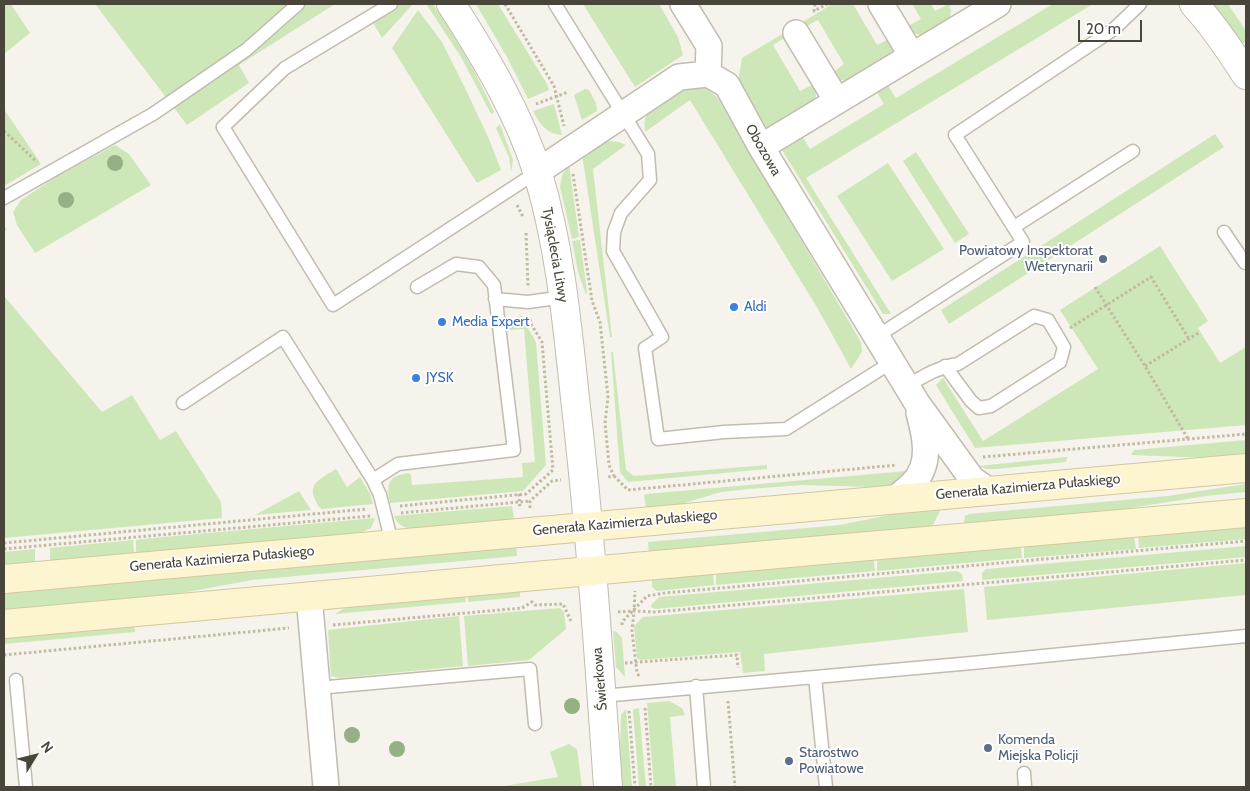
<!DOCTYPE html>
<html>
<head>
<meta charset="utf-8">
<style>
  body { margin:0 }
  #map { position:relative; width:1250px; height:791px; overflow:hidden; background:#f5f3ec; font-family:Cabin,sans-serif }
  canvas { display:block }
  .frame { position:absolute; inset:0; border:5px solid #4a453a; pointer-events:none }
  .north { position:absolute; left:10px; top:731px; width:50px; height:50px; -webkit-text-stroke:4px #fff; paint-order:stroke; rotate:54deg; font-size:14px; font-weight:700; line-height:20px; text-align:center; color:#4a453a }
  .north::after { content:''; display:block; margin:auto; width:18px; height:22px; background:#4a453a; clip-path:polygon(50% 0,100% 100%,50% 72%,0 100%) }
  .scale { position:absolute; left:1078px; top:20px; width:64px; height:22px; box-sizing:border-box; border:2px solid #4a453a; border-top:0; padding-left:6px; font-size:15px; line-height:18px; white-space:nowrap; color:#4a453a; -webkit-text-stroke:4px #fff; paint-order:stroke }
</style>
</head>
<body>
<div id="map">
<canvas width="1250" height="791"></canvas>
<div class="frame"></div>
<div class="north">N</div>
<div class="scale">20 m</div>
</div>
<script>
const ctx = document.querySelector('canvas').getContext('2d');
ctx.lineJoin = 'round';
function paint(path, color) { ctx.fillStyle = color; ctx.fill(path, 'evenodd'); }
function stroke(path, color, width, dash) { ctx.strokeStyle = color; ctx.lineWidth = width; ctx.lineCap = dash ? 'butt' : 'round'; ctx.setLineDash(dash || []); ctx.stroke(path); }
function label(font, color, halo, rows, align = 'center') {
  ctx.font = font + ' Cabin,sans-serif'; ctx.lineWidth = 4; ctx.setLineDash([]); ctx.textBaseline = 'middle'; ctx.strokeStyle = halo; ctx.fillStyle = color; for (const [text, x, y, turn = 0] of rows) {
    ctx.save(); ctx.translate(x, y); ctx.rotate((+turn || 0) * Math.PI / 180); ctx.textAlign = isNaN(turn) ? turn : align; if (halo) ctx.strokeText(text, 0, 0); ctx.fillText(text, 0, 0); ctx.restore();
  }
}
const green = new Path2D(`
  M4 4H11L30 33 4 54Z
  M95 4H335L239 65 249 83 187 125Z
  M401 4H413L382 38 372 21Z
  M426 4H433C457 38 477 74 494 112L492 114 490 112 461 57Z
  M476 4H498L547 84 549 90 528 99 507 57Z
  M583 4H659L678 37 683 55 635 87Z
  M832 4H853L877 45 889 39 893 48 890 57 850 81 840 80 832 73 844 64 818 20 803 28 801 23Z
  M912 4H931L935 11 949 4 951 11 949 21 924 36 914 33 908 26 921 19Z
  M1053 4H1093L806 178 891 314H883L782 150 784 147 802 136 810 149 884 104 876 91 887 84 896 98Z
  M1208 4H1228L1246 31V42L1240 44Z
  M418 10 442 42 465 88 489 139 501 170 477 183 392 48Z
  M784 33 786 37 773 45 800 91 814 84C817 91 817 94 814 101L774 128H767L738 81 742 58Z
  M692 87 706 88 717 97 861 342 862 352 851 369 818 309 690 100 645 132C645 128 644 123 645 119 650 104 677 91 692 87Z
  M585 89 589 90 596 103 597 111 582 120 574 95Z
  M554 104 562 135C547 134 539 124 533 111Z
  M4 109 41 164 4 186Z
  M500 124 513 160 511 172 509 157 496 128Z
  M1215 134 1224 147 949 324 941 310Z
  M606 141 619 142 626 145 593 169 612 337H610L582 154 599 142Z
  M115 145 129 154 151 185 35 253 17 225 13 212 21 200 59 175Z
  M916 152 969 234 955 243 903 161Z
  M888 163 944 249 892 281 837 196Z
  M569 165 579 237 572 239 560 187 562 175Z
  M580 240 587 291 586 295 578 272 572 241Z
  M1160 246 1208 321 1198 328 1220 363 1246 347V425L975 448 936 385 943 378 983 441 1098 369 1060 310Z
  M4 296 102 412 132 395 160 440 176 431 221 502 222 518 4 538Z
  M521 316 524 317C526 331 533 332 536 343L546 465 523 491 390 503C386 484 388 476 409 473L411 475 412 485 523 477 522 463 535 462 524 329 509 330V327L515 318Z
  M611 352H613L626 470 634 476 767 465V469L628 482 620 472Z
  M1246 440V455L1212 458 1131 455 1134 450Z
  M1067 457 1066 462 996 469H987L978 466Z
  M336 469 347 487 360 477 370 494 373 504 322 509C318 507 317 504 315 499 307 483 324 477 336 469Z
  M907 471 898 484 890 486 871 487 803 485 748 489 721 492 681 504 646 508 644 495 646 494Z
  M1246 484V492L1206 496 1086 515 967 525 964 522 965 516 969 514 1168 496Z
  M299 491 311 510 255 515Z
  M512 506 514 519 423 528C410 529 399 529 394 516Z
  M918 509H941L931 529 649 554 648 542 840 525Z
  M375 518 371 528 360 533 136 553V540L152 538 153 540V538Z
  M1246 527V539L1139 548 1138 536Z
  M1134 537 1136 549 1024 558V546Z
  M133 540 134 553 52 561 50 559V548Z
  M516 545 517 556 252 580 166 596 4 611V590Z
  M1246 546V557L982 580V573L986 569Z
  M1021 547 1022 558 877 571V559Z
  M35 549V562L4 565V552Z
  M874 560 875 571 716 585V574Z
  M1246 563V595L987 620 984 587Z
  M957 571 962 574 963 581 655 609 651 607V605L659 597Z
  M713 573 714 585 657 591 652 587V579Z
  M964 589 968 632 764 654 765 671 743 673 740 652 640 660 637 658 634 626 643 617Z
  M520 591V597L468 602V595Z
  M465 595 466 602 335 614 348 606Z
  M560 608 564 612 566 629 529 660 468 666 464 616Z
  M459 616 463 666 340 678 331 676 328 630Z
  M134 625 135 632 4 644V636Z
  M613 631 617 632 622 638 625 677 616 667Z
  M669 701 682 708 685 715 670 717 676 787H654L647 703Z
  M639 708 646 787H639L633 711 634 709Z
  M626 709 632 787H619L621 715Z
  M569 744 577 749 582 787H498L558 777 550 752Z`);
const path = new Path2D(`
  M505 4 554 86 564 126
  M815 4 814 11 827 4
  M536 104 568 92
  M4 131 37 162
  M573 174 592 301 600 322 608 397 605 423 609 465 614 476 608 477
  M517 205 523 217
  M4 229 5 228
  M526 233 528 286
  M1095 287 1145 366 1188 439
  M1070 328 1151 277 1189 339
  M1145 366 1200 332
  M983 457 1246 434
  M614 476 628 490 897 465
  M519 494 520 509
  M400 506 526 494 553 470 542 342 531 324 530 317
  M530 508V501L552 481 561 480
  M401 513 530 501
  M4 543 367 509
  M4 549 370 516
  M531 601 535 605 563 604 571 621
  M618 612 634 611 635 591
  M333 625 522 608 532 602
  M622 625V622L647 596 665 593 1246 541
  M4 655 289 628
  M625 663 737 655 738 668
  M639 676 637 673 632 631 634 611 655 612 1246 560
  M728 701 735 787
  M645 708 651 787
  M629 711 635 787`);
const service = new Path2D(`
  M391 4 285 68 223 127 333 305 537 172
  M555 4 648 154 650 180 621 213 614 232 613 251 662 337 645 348 658 439 724 432 786 429 892 362
  M4 198 153 114 246 50 298 4
  M1014 227 1133 151
  M1224 232 1245 263 1246 262
  M495 299 528 302 564 297
  M876 337 1023 242 955 135 1114 29 1140 4
  M907 387C922 376 939 367 958 364L1034 316 1048 320 1064 347 1060 362 991 406 979 408 971 401 945 366
  M183 403 283 337 373 480 380 495 392 543
  M373 480 398 464 514 450 494 285 479 267 456 264 417 287
  M815 677 826 787
  M16 680 26 787
  M696 686 704 787
  M317 688 530 669 535 724
  M602 696 972 663 1246 636
  M1024 773 1025 787`);
const minor = new Path2D(`
  M683 4 709 46 708 74
  M881 4 912 56
  M796 33 837 101
  M761 147 998 4
  M537 172 679 77 708 74 727 85 761 147 917 403 972 479 989 491
  M896 498C902 493 909 488 914 482 932 463 925 435 919 413
  M309 596 326 787`);
const tertiary = new Path2D(`
  M451 4C485 57 519 113 538 174 560 247 567 322 575 398 590 527 599 657 608 787
  M1194 4C1214 26 1230 50 1246 75`);
const secondary = new Path2D(`
  M4 579 1246 468
  M4 624 800 552 1246 513`);
const trees = [
  [115,163],
  [66,200],
  [572,706],
  [352,735],
  [397,749]
];
const markers = [
  [1103,259,5,"#5c6f8a"],
  [734,307,5,"#3f7fe0"],
  [442,322,5,"#3f7fe0"],
  [416,378,5,"#3f7fe0"],
  [988,748,5,"#5c6f8a"],
  [789,761,5,"#5c6f8a"]
];
const streetNames = [
  ["Obozowa",763,150,60],
  ["Tysiąclecia Litwy",555,255,80],
  ["Generała Kazimierza Pułaskiego",1028,487,-5],
  ["Generała Kazimierza Pułaskiego",625,523,-5],
  ["Generała Kazimierza Pułaskiego",222,559,-5],
  ["Świerkowa",600,679,-95]
];
const serviceNames = [
  ["Powiatowy Inspektorat",1093,251,"right"],
  ["Weterynarii",1093,267,"right"],
  ["Komenda",998,740],
  ["Miejska Policji",998,756],
  ["Starostwo",799,753],
  ["Powiatowe",799,769]
];
const shopNames = [
  ["Aldi",744,307],
  ["Media Expert",452,322],
  ["JYSK",426,378]
];
paint(green, '#cee7b8');
stroke(service, '#c1bcaf', 15);
stroke(minor, '#c1bcaf', 28);
stroke(tertiary, '#c1bcaf', 30);
stroke(secondary, '#d3c99e', 30);
stroke(path, '#c2b9a1', 3, [2.5, 2.5]);
stroke(service, '#fff', 12);
stroke(minor, '#fff', 25);
stroke(tertiary, '#fff', 28);
stroke(secondary, '#fcf5cf', 28);
ctx.fillStyle = '#94b084';
for (const [x, y] of trees) { ctx.beginPath(); ctx.arc(x, y, 8, 0, 2 * Math.PI); ctx.fill(); }
for (const [x, y, r, color] of markers) { const dot = new Path2D(); dot.arc(x, y, r, 0, 2 * Math.PI); ctx.fillStyle = color; ctx.fill(dot); stroke(dot, '#fff', 2); }
label('14px', '#4a453a', '#fff', streetNames);
label('14px', '#4e5e75', '#fff', serviceNames, 'left');
label('14px', '#366cbe', '#fff', shopNames, 'left');
</script>
</body>
</html>
